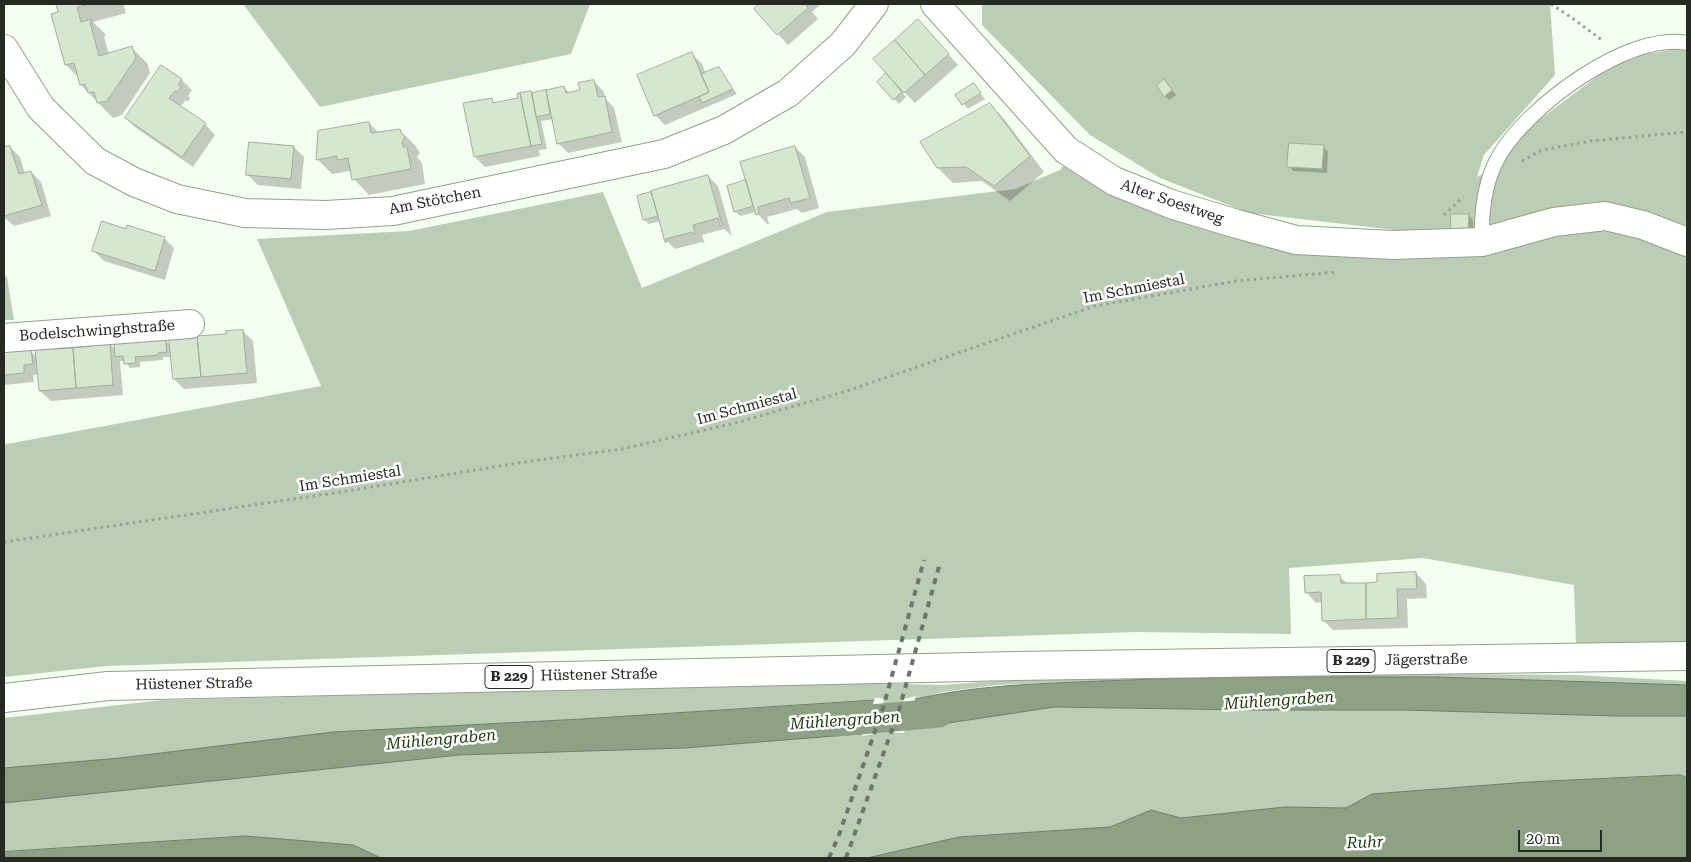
<!DOCTYPE html>
<html>
<head>
<meta charset="utf-8">
<style>
  body { margin:0 }
  #map { position:relative; width:1691px; height:862px; overflow:hidden; background:#f4fef0; font-family:"Roboto Serif",serif }
  canvas { display:block }
  .frame { position:absolute; inset:0; border:5px solid #252b23; pointer-events:none }
  .scale { position:absolute; left:1518px; top:830px; width:84px; height:22px; box-sizing:border-box; border:2px solid #252b23; border-top:0; padding-left:6px; font-size:15px; line-height:18px; white-space:nowrap; color:#252b23; -webkit-text-stroke:4px #fff; paint-order:stroke }
</style>
</head>
<body>
<div id="map">
<canvas width="1691" height="862"></canvas>
<div class="frame"></div>
<div class="scale">20 m</div>
</div>
<script>
const ctx = document.querySelector('canvas').getContext('2d');
ctx.lineJoin = 'round';
function paint(path, color) { ctx.fillStyle = color; ctx.fill(path, 'evenodd'); }
function stroke(path, color, width, dash) { ctx.strokeStyle = color; ctx.lineWidth = width; ctx.lineCap = dash ? 'butt' : 'round'; ctx.setLineDash(dash || []); ctx.stroke(path); }
function label(font, color, halo, rows, align = 'center') {
  ctx.font = font + ' "Roboto Serif",serif'; ctx.lineWidth = 5; ctx.setLineDash([]); ctx.textBaseline = 'middle'; ctx.strokeStyle = halo; ctx.fillStyle = color; for (const [text, x, y, turn = 0] of rows) {
    ctx.save(); ctx.translate(x, y); ctx.rotate((+turn || 0) * Math.PI / 180); ctx.textAlign = isNaN(turn) ? turn : align; if (halo) ctx.strokeText(text, 0, 0); ctx.fillText(text, 0, 0); ctx.restore();
  }
}
const green = new Path2D(`
  M243 4H590L571 54 320 107Z
  M982 4H1550L1555 75 1484 155 1477 177 1501 164 1528 128 1606 70 1629 57 1676 49 1687 51V648L1576 644 1574 585 1423 558 1289 568 1291 634 1136 632 107 666 4 677V443L7 444 321 386 257 239 409 231 603 192 642 288 827 212 1015 189 1060 170 1065 163 1084 176 1385 249 1395 230 1249 213 1160 178 1090 135 982 25Z
  M4 276 7 277 14 320H4Z
  M1243 672 1575 675 1687 681V685L1438 677 1180 678 997 685 943 692 907 701 897 731 1054 707 1250 710H1404L1615 716H1687V778L1681 775 1528 782 1372 794 1346 808 1285 807 1181 818 1151 810 1110 827 959 837 867 858H381L353 845 246 836 4 852V803L459 755 685 748 881 700 582 719 333 732 120 758 4 768V718L163 700 862 683 942 685 1037 678Z`);
const water = new Path2D(`
  M1438 677 1687 685V716H1615L1404 710H1250L1054 707 896 731 907 701C973 685 1034 684 1102 681 1214 676 1326 677 1438 677Z
  M881 700 871 733 685 748 459 755 4 803V768L120 758 333 732 582 719Z
  M1681 775 1687 778V858H867L959 837 1110 827 1151 810 1181 818 1285 807 1346 808 1372 794 1528 782Z
  M246 836 353 845 381 858H4V852Z`);
const pier = new Path2D(`
  M916 696 904 733H895L894 731 904 699Z
  M875 698H882L884 700 873 734 862 736Z`);
const shadow = new Path2D(`
  M58 4H123L126 13 93 22 106 35 104 37 109 54 132 48 147 63 150 73 122 115 113 118 81 85 79 78 66 65Z
  M761 4H821L812 12 818 19 788 45 755 9Z
  M928 31 958 65 915 103 902 90 901 91 906 97 899 104 878 82 892 79Z
  M692 54 702 64 706 74 719 69 737 94 665 125 655 115Z
  M161 66 182 80 192 90 188 96 190 98 188 102 186 100 180 107 205 124 215 135 193 167 136 128 126 118Z
  M594 81 604 92 605 98 614 108 622 142 568 153 558 143 553 119 541 121 547 149 539 150 540 156 485 167 475 157 465 104 491 99 496 104 519 99 530 92 532 94 545 91 547 93 564 87 570 94 581 91Z
  M1164 81 1176 95 1169 100 1165 96Z
  M974 85 985 99 968 109 957 95Z
  M990 104 1005 120 1044 172 1010 201 982 181 953 183 938 168Z
  M369 123 379 133 399 130 415 145 420 153 417 157 422 163 425 184 369 195 354 179 350 171 332 174 317 159Z
  M10 147 20 157 25 174 31 172 41 182 51 216 14 226 5 218H4V149Z
  M294 147 304 157 301 189 258 185 247 174Z
  M795 147 805 157 819 208 802 213 797 209 767 217 769 224H767L756 212 740 216 735 211 747 180Z
  M1323 147 1328 152 1327 173 1293 171 1289 166Z
  M708 176 718 186 732 236 724 229 702 235 705 244 702 242 675 249 665 239 660 221 649 224 644 220 638 197Z
  M1468 215 1473 220V235L1457 236Z
  M127 231 164 238 174 248 165 280 104 261 94 251Z
  M243 331 253 341 257 383 184 389 174 379 172 357H163V360L140 362V367L130 368 125 361H120L123 395 51 401 40 391 39 374 33 375 34 382 4 385V354L31 351 37 358 54 350 94 347 109 343 116 350 164 339 172 346 188 338 228 335Z
  M1416 573 1426 584 1427 598 1407 599 1408 628 1333 630 1323 620 1322 602 1316 603 1306 592 1339 576 1348 584H1378Z`);
const canal = new Path2D(`
  M837 722 939 713`);
const building = new Path2D(`
  M56 4H90L77 7 81 22 92 19V22H90L99 56 132 46 136 58 107 101 97 103 94 92 88 93 85 84 80 85 74 63 65 65 51 14 58 12Z
  M759 4H805L808 8 777 35 754 9Z
  M918 19 949 54 925 75 895 40Z
  M895 40 925 75 904 93 873 59Z
  M692 52 709 92 654 116 637 75Z
  M161 65 182 79 178 85 181 87 177 92 175 91 169 98 206 123 182 157 125 118Z
  M719 67 733 89 702 103 699 97 709 92 701 74Z
  M886 73 902 92 893 100 877 82Z
  M1164 79 1172 90 1164 97 1157 86Z
  M594 80 598 97 605 96 612 132 557 144 546 90 564 86 566 93 580 90 578 83Z
  M974 83 981 93 962 105 955 95Z
  M546 90 550 114 536 117 532 93Z
  M531 91 542 144 531 146 520 93Z
  M520 93 531 146 474 157 463 103 492 98 493 103 518 98 517 94Z
  M990 103 1030 156 994 186 966 167 937 168 920 142Z
  M369 122 371 133 400 129 401 133 405 137 402 142 403 147H407L411 169 352 180 348 158 338 160 337 156 316 160 318 131Z
  M249 142 294 146 291 179 246 175Z
  M1289 143 1324 145 1322 169 1287 167Z
  M10 146 19 174 31 171 42 205 4 216V147Z
  M795 146 810 198 791 203 789 198 758 207 759 214 756 215 740 162Z
  M708 175 722 225 720 226 718 218 693 225 695 234H693L692 232 666 239 667 242H665L651 191Z
  M746 180 753 206 734 212 727 186Z
  M651 192 658 216 643 220 637 196Z
  M1451 214H1469L1468 231H1451Z
  M102 221 126 229 127 225 165 237 155 271 92 251Z
  M243 330 247 373 201 377 197 336 226 334V331Z
  M169 336H197L201 377 173 379Z
  M165 338 167 352 158 353V355L135 357 136 363 124 364 123 356 115 357 114 343Z
  M110 342 113 385 76 388 73 348 93 346 92 343Z
  M52 347 53 349 73 348 76 388 39 391 35 348Z
  M31 350 33 364 24 365V373L4 375V352Z
  M1416 572 1417 589H1397L1398 618 1366 619V583L1377 582V574Z
  M1340 575 1341 583H1366V619L1322 621 1321 592 1305 593 1304 576Z`);
const path = new Path2D(`
  M1551 4 1575 20 1603 41
  M1522 161 1542 150 1591 141 1687 132
  M1444 215 1463 197
  M4 542 334 493 531 461 622 449 735 423 847 391 1095 306 1236 281 1337 272`);
const lane = new Path2D(`
  M1482 242C1481 214 1484 182 1499 156 1526 108 1628 31 1687 43`);
const street = new Path2D(`
  M935 4 1066 150 1114 181 1171 204 1237 224 1296 240 1393 245 1482 242 1554 222 1605 216 1643 225 1687 242
  M4 49 41 108 95 161 134 182 177 199 245 213 326 215 393 211 664 154 724 130 788 93 843 44 874 4
  M4 338 190 324`);
const primary = new Path2D(`
  M4 698 108 686 1015 666 1687 656`);
const rail = new Path2D(`
  M829 858 839 835 883 708 924 560
  M846 858 899 710 940 563`);
const shields = [
  [1351,661,48],
  [509,677,48]
];
const shieldNames = [
  ["B 229",1351,661],
  ["B 229",509,677]
];
const streetNames = [
  ["Am Stötchen",435,201,-11],
  ["Alter Soestweg",1172,202,19],
  ["Im Schmiestal",1134,289,-11],
  ["Bodelschwinghstraße",97,331,-4],
  ["Im Schmiestal",747,407,-15],
  ["Im Schmiestal",350,479,-9],
  ["Jägerstraße",1426,660,-1],
  ["Hüstener Straße",599,675,-1],
  ["Hüstener Straße",194,684,-1]
];
const waterNames = [
  ["Mühlengraben",1279,701,-4],
  ["Mühlengraben",845,721,-4],
  ["Mühlengraben",441,740,-5],
  ["Ruhr",1365,843,-2]
];
paint(green, '#bccdb5');
paint(water, '#8da284');
stroke(water, '#6e7e67', 1);
paint(pier, '#f4fef0');
paint(shadow, '#0003');
stroke(canal, '#8da284', 29);
paint(building, '#d6e6cf');
stroke(building, '#a0af99', 1);
stroke(lane, '#92a18b', 16);
stroke(street, '#92a18b', 30);
stroke(primary, '#92a18b', 30);
stroke(path, '#97a094', 3, [2.5, 4]);
stroke(lane, '#fff', 14);
stroke(street, '#fff', 28);
stroke(primary, '#fff', 28);
stroke(rail, '#6e766c', 4, [6, 6]);
for (const [x, y, w] of shields) { const box = new Path2D(); box.roundRect(x - w / 2, y - 11.5, w, 23, 4); ctx.fillStyle = '#fff'; ctx.fill(box); stroke(box, '#252b23', 1); }
label('bold 14px', '#252b23', null, shieldNames);
label('15px', '#252b23', '#fff', streetNames);
label('italic 16px', '#234012', '#fff', waterNames);
</script>
</body>
</html>
